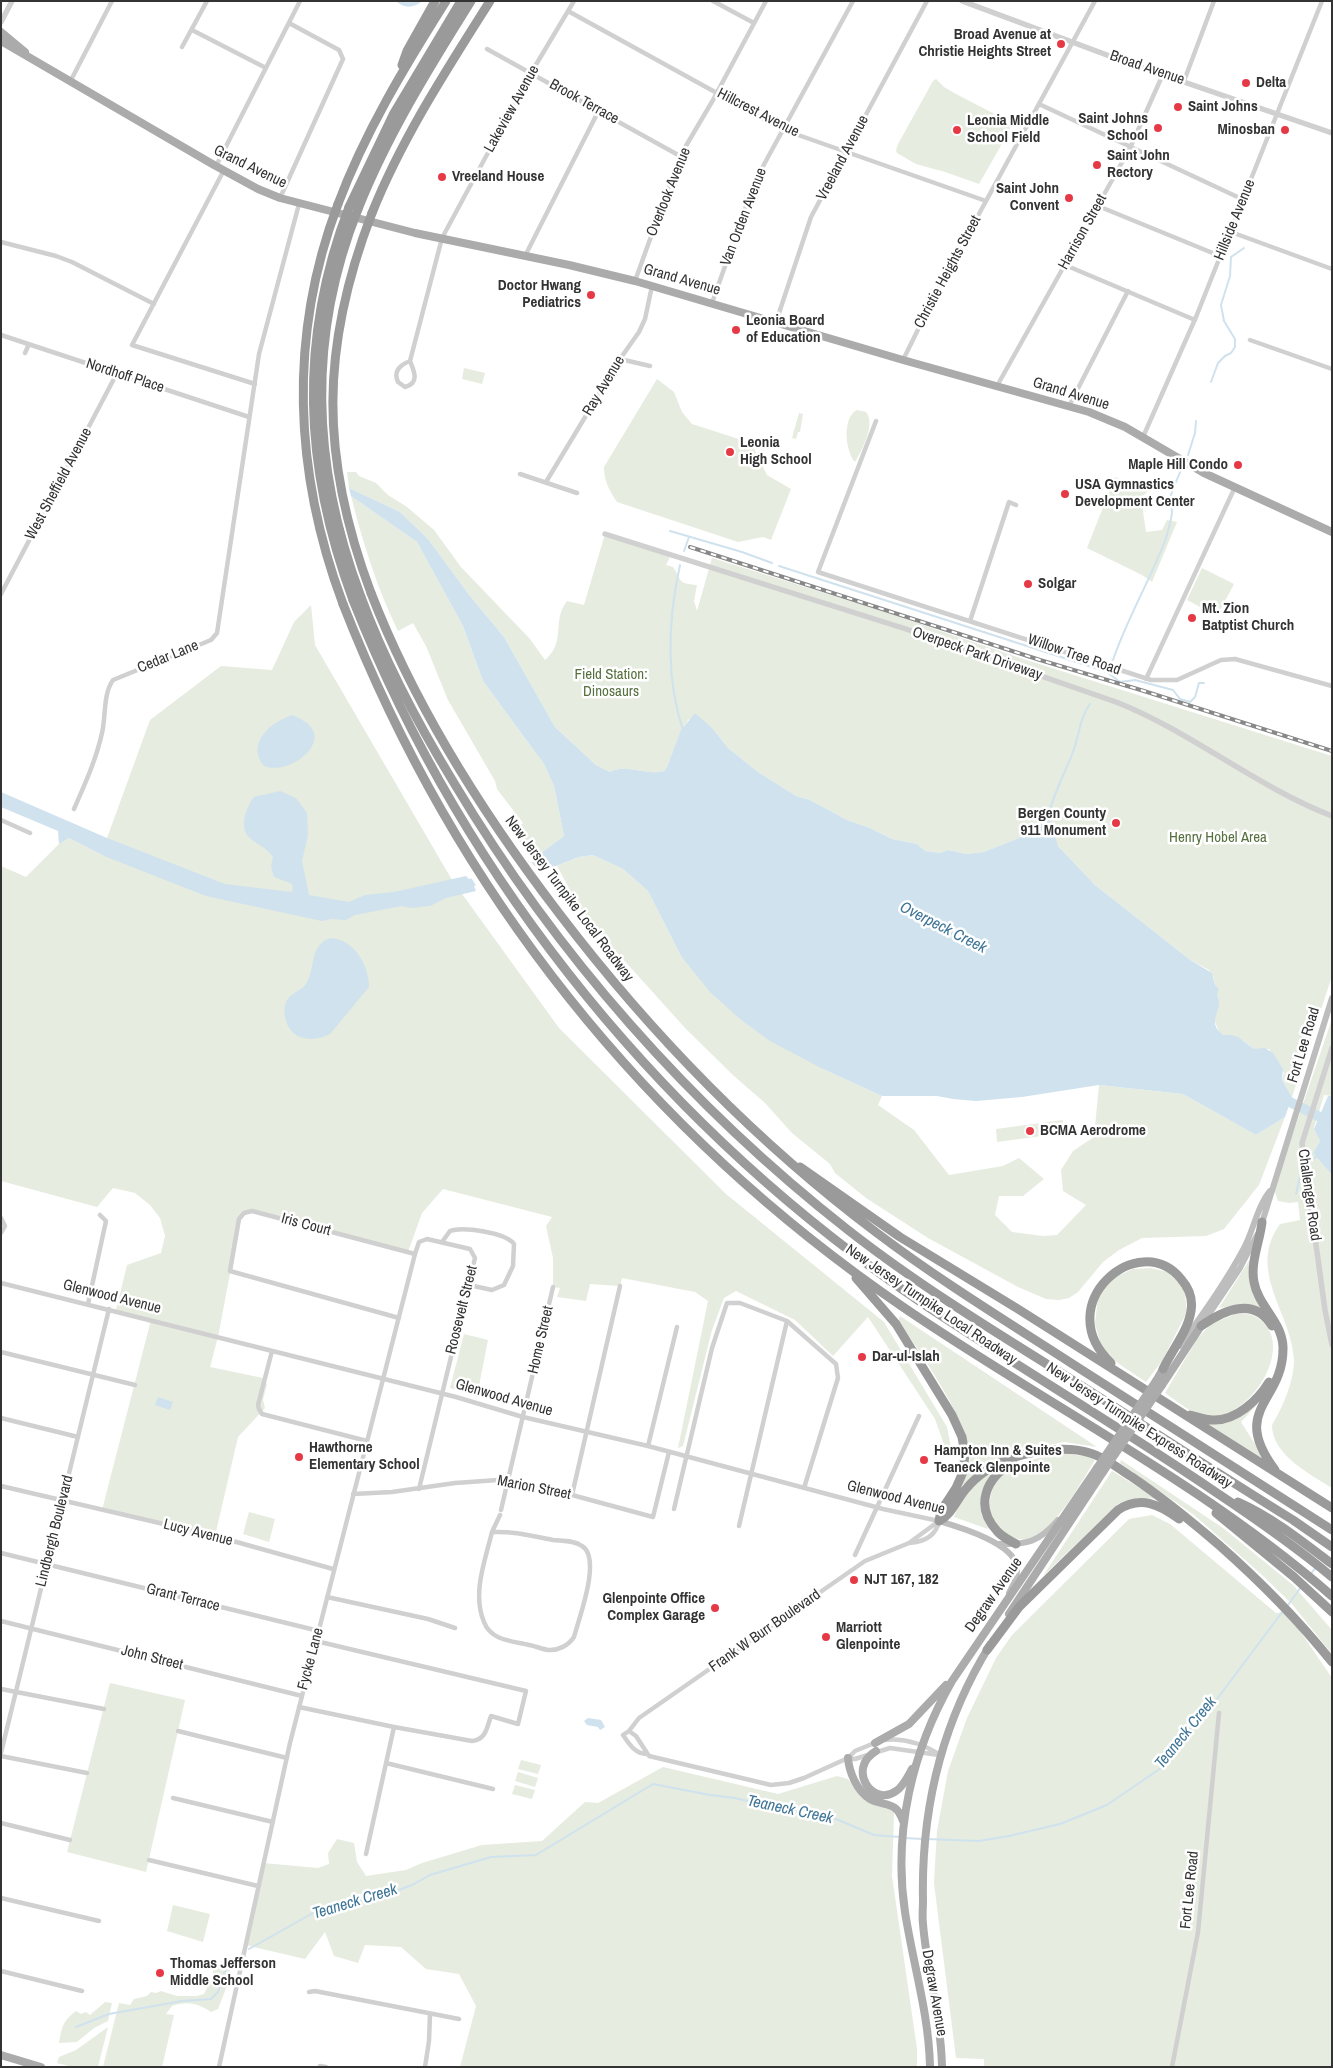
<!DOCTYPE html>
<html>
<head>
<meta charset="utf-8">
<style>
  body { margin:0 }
  #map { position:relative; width:1333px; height:2068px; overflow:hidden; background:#fff; font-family:"Archivo Narrow",sans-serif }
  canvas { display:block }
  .frame { position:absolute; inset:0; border:2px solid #333; pointer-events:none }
</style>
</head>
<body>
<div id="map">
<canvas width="1333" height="2068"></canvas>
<div class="frame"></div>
</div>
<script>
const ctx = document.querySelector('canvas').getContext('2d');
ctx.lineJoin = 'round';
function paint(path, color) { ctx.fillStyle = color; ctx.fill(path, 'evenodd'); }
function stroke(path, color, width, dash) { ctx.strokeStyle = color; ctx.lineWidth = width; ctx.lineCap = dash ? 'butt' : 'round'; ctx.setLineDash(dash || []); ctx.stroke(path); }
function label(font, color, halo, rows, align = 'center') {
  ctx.font = font + ' "Archivo Narrow",sans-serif'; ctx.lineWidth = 5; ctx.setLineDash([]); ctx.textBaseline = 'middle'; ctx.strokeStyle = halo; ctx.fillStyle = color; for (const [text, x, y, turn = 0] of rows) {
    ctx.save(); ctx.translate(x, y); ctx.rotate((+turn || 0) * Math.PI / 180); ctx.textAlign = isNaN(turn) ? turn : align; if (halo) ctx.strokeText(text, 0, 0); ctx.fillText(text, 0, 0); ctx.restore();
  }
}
const green = new Path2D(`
  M936 79 944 87 956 94 1010 122 1011 126 1007 135 979 184 945 172 916 164 897 153 896 150 898 144 933 81Z
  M464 368 485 373 482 384 462 379Z
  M657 379 674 392 682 412 692 424 751 443 767 475 791 489 771 540 763 537 738 542 617 502C609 490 604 481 604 467Z
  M857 410 866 412C876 424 862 450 855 462 845 451 842 417 857 410Z
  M799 413 803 414 800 432H798L796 439 792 438Z
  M347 472H356L359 476 376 483 388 495 407 507 434 530 461 567 530 639 545 660C567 641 551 622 567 601L584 605 605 534 671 555 666 565 673 567C683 582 677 583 697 585L694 601 697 611 712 558 876 609 1020 658 1332 756V976L1292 1097 1282 1080 1284 1073 1269 1049H1254L1244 1041 1223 1035 1219 1032 1214 1019 1219 1001 1213 976 1209 970 1189 959 1095 885 1058 846 1054 837 1053 826 1047 819 1029 834 984 852 966 854 948 850 940 853 925 851 917 844 892 839 870 828 847 820 810 800 796 796 758 772 728 748 713 729 689 719 681 731 667 767 664 771C646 776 626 763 610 772L596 765 555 727 504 637 470 596 428 539 400 512 349 488Z
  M1115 477 1148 491 1141 498 1146 532 1162 530 1167 520 1177 522 1152 582 1142 575 1087 548Z
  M351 496 417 542 463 626 483 681 544 764 554 786 564 836 537 856H530L515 835 513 832 523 823 497 789 495 781 448 700 426 646 413 623 398 631C377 588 363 543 351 496Z
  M1202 568 1234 584 1217 616 1187 600Z
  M311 605 315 645 452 880 559 1028 726 1194 884 1322 947 1427 952 1453H947L935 1419 868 1317 833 1356 795 1320 736 1291 724 1298 712 1330 683 1446 678 1448 708 1301 695 1292 622 1278 620 1286 590 1284 586 1301 557 1297 560 1288 553 1287V1258L546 1226 552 1217 443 1189 422 1213 408 1252 252 1211 241 1216 218 1337 210 1367 263 1378 267 1384 263 1400 265 1408 238 1437 215 1536 102 1510 151 1320 116 1310 127 1265 161 1253 165 1236 160 1218 150 1205 135 1193 113 1188 97 1207 1 1181V866L26 877 59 844 69 838 104 856 107 838 150 720 221 666 272 670 294 622Z
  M593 855 623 869 648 891 681 956 823 1069 882 1096 878 1105 914 1130 949 1175 1003 1166 1019 1158 1044 1179 1023 1196H999L995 1215 1012 1232 1043 1236 1057 1235 1086 1205 1063 1191 1061 1170 1073 1151 1094 1137 1099 1085 1183 1094 1256 1135 1285 1117 1259 1185 1224 1229 1206 1236 1142 1238 1119 1250 1103 1262 1078 1292 1069 1298 1059 1300 1046 1299 1018 1287 928 1238 866 1198 835 1173 830 1164 792 1133 765 1103 734 1076 686 1029 584 916 557 866 579 857Z
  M1332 1019V1096L1324 1095 1314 1128 1320 1141 1313 1153 1332 1175V1488C1310 1474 1272 1455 1272 1425 1283 1407 1294 1381 1294 1360 1292 1313 1246 1271 1280 1224L1300 1220 1298 1202 1289 1203 1278 1201 1275 1192 1277 1180Z
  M1063 1120 1064 1133 997 1142 996 1129Z
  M1252 1256 1250 1278 1268 1314 1238 1305 1219 1308Z
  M1151 1268 1167 1272 1184 1288 1187 1312 1162 1361 1146 1382 1119 1364 1102 1348 1095 1324 1098 1297 1113 1278 1133 1269Z
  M1240 1312C1244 1314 1250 1314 1254 1316 1303 1341 1247 1426 1204 1416 1190 1413 1177 1401 1165 1393L1197 1339 1211 1324Z
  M900 1316 1097 1447 1064 1442 1022 1451 985 1466 962 1486C964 1477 969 1466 970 1457 971 1426 918 1347 898 1322Z
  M464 1334 488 1340 477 1396 450 1388Z
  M1264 1397 1241 1422 1265 1460 1206 1423Z
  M1062 1453 1096 1458C1083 1480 1056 1528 1032 1538 1015 1544 996 1531 991 1514 987 1501 993 1484 1001 1474 1011 1463 1047 1456 1062 1453Z
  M1121 1460 1223 1528 1293 1585 1332 1630V1654L1292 1604 1261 1574 1194 1515 1120 1463Z
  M997 1470 982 1509 988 1529 954 1517C961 1498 978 1475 997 1470Z
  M1112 1471 1158 1499 1138 1498 1118 1504 1043 1576Z
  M249 1512 275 1519 269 1542 243 1534Z
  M1152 1515 1170 1524 1276 1613 1287 1612 1332 1678V2067H984V2059L956 2058 934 1883 937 1831 948 1771 967 1718 996 1658 1012 1635 1129 1519Z
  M110 1683 185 1700 146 1872 67 1852Z
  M521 1760 541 1765 538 1774 518 1769Z
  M663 1767 778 1794 837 1776 848 1779 860 1795 875 1805 894 1811 892 1876 917 2049V2067H460L476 2006 459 1974 426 1969 401 1947 365 1945 358 1963 334 1956 325 1932 305 1959 245 1945 263 1863 318 1868 329 1864 328 1853 337 1839 354 1843 357 1862 366 1876 406 1870 422 1863 482 1845 542 1841 585 1802 598 1803Z
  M518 1772 538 1778 535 1787 515 1781Z
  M515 1785 535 1790 532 1799 512 1794Z
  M173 1905 210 1914 203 1942 167 1931Z
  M225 1959 234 1963 229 1973 228 1983 218 2009 211 2012C198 2003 187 2001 172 2006L166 2014 174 2015 162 2067H103L119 2003 130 2005 134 1999 147 1996 151 1992 156 1993 161 1991 177 1996H197L204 1994 212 1978 214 1966Z
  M105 2002 112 2003 108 2021 94 2028 77 2042 59 2043C62 2026 63 2021 76 2011L81 2014 86 2012 90 2015Z
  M108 2027 98 2067H73L57 2063 59 2057 76 2050Z`);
const water = new Path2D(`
  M396 1H422C414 8 404 9 396 1Z
  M349 488 400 512 428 539 470 596 504 637 555 727 596 765 610 772C626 763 646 776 664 771L667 767 681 730 695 713 713 729 728 748 758 772 796 796 810 800 847 820 870 828 892 839 917 844 925 851 940 853 948 850 966 854 984 852 1029 834 1047 819 1050 820 1058 846 1095 885 1189 959 1212 973 1215 985 1219 989C1215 995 1220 998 1219 1004 1217 1018 1209 1023 1223 1035H1231L1238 1037 1254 1049 1265 1048 1273 1053 1283 1069 1282 1080 1292 1097 1285 1117 1256 1135 1183 1094 1099 1085 1022 1097 976 1101 953 1099 937 1096H882L823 1069 770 1041 740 1019 710 992 681 956 648 891 623 869 593 855 579 857 546 870 542 864 474 886 476 891 446 898 430 906 410 908 402 906 355 915 346 920 331 919 322 921 206 896 104 856 69 838 59 844 58 831 1 807V792L107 838 225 884 292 892 293 886 290 883 274 877 271 866 273 857C267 847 255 844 248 836 239 826 247 806 254 797L280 791 296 798 307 813 308 835 302 861 309 895 349 902 365 895 394 892 466 876 469 879 539 860 537 856 564 836 554 786 544 764 483 681 463 626 417 542 351 496Z
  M293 715C298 718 303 720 307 723 332 743 289 776 264 766 245 743 272 721 293 715Z
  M330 938C354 939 369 965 369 987L330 1034C310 1044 289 1039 285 1017 284 1012 284 1007 286 1002 290 993 301 991 306 984 316 967 309 946 330 938Z
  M1328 1096H1332V1175L1313 1153 1320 1141 1314 1129Z
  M158 1397 173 1402 170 1410 155 1405Z
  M588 1718 601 1720 605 1727 600 1730 598 1727 587 1725 584 1721Z`);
const pier = new Path2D(`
  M530 860 536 868 477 887 470 876Z`);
const stream = new Path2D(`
  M1211 382 1218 363 1225 356 1231 353 1235 347V339L1224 321 1221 305 1230 276 1231 257 1244 248
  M1188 455 1195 433 1196 421
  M670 531 742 552 772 563
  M684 551 689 537
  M680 565C668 620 665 676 683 730
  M779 566 1095 668 1107 672 1120 682 1135 680 1173 690 1180 699 1190 702 1195 697 1199 683H1204
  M1113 660C1127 619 1149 582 1165 541 1167 536 1172 516 1172 512 1172 507 1170 505 1170 500 1171 490 1178 478 1182 468
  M1047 819C1053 795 1064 775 1073 752 1079 736 1080 717 1090 704
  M1307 1164 1317 1156
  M1296 1194 1301 1173 1304 1168
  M1310 1575 1316 1567
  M1288 1605 1301 1587
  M905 1838 922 1839
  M927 1839 979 1841 1009 1836 1060 1824 1107 1805 1161 1768 1179 1741 1208 1711 1283 1611
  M249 1949 320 1909 383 1896 412 1885 430 1875 491 1857 536 1855 653 1784 710 1795 735 1798 777 1808 824 1814 874 1835 900 1837
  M76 2027 109 2014 182 2001 211 1999 218 1992 222 1978 230 1961`);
const river = new Path2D(`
  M1278 1096 1332 1123`);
const minor = new Path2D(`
  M713 1 754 23
  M568 11 784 130 986 201
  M192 30 266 68
  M182 47 207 1
  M487 49 680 156
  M1184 81 1214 1
  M70 82 112 1
  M1039 104 1244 200
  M216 166 300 1
  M224 170 132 345 255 384
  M280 198 343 59 339 50 289 23
  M1098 206 1220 256
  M1231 232 1332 269
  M1 242 56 256 72 262 154 304
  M525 256 599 110
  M1065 265 1195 320
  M635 281 680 156 713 100 766 1
  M712 303 755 181 853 1
  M776 322 811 217 927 1
  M1 335 249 417
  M1250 340 1332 369
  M25 353 29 344
  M620 359 650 366
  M903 360 937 291 1095 1
  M410 361C400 365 393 371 398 382L405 387C420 383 414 371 410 361L442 238 531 73 574 1
  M997 386 1130 148 1163 74
  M1069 406 1128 291
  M876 421 818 572 1151 680H1177L1221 660 1235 659 1332 686
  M1143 437 1196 317 1322 1
  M520 474 577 493
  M546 482 620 359 639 332 645 319 652 286
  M1 594 117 373
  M970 621 1009 502 1016 505
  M1146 679 1235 487
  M74 809C85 784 96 760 102 733 106 716 103 694 113 680L211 640 217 633 259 354 299 204
  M1 820 30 833
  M1 1218 5 1226 1 1233
  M442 1242 450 1231C463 1226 506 1233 514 1244L513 1266 504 1285 492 1290 469 1285
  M1 1283 456 1397 523 1417 648 1446 883 1509 939 1521
  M88 1304 106 1221 100 1215
  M399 1318 230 1271 239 1219 244 1213 252 1211 415 1254
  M272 1351 258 1405 259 1409 262 1414 367 1441
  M1 1352 135 1385
  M1 1418 78 1437
  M648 1446 677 1327
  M1 1486 215 1536 333 1569
  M353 1494 392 1492 455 1483 498 1480 572 1495 653 1517 669 1452
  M572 1495 620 1286
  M674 1509 712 1348 727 1303H740L787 1321 836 1364 838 1378 804 1488
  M501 1510 553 1287
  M739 1526 787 1321
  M492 1532C513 1531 532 1536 553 1540 562 1541 574 1540 582 1546 602 1558 579 1618 574 1637 569 1645 558 1651 548 1650 542 1649 535 1646 529 1645 513 1641 491 1641 484 1622 472 1593 485 1561 492 1532Z
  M492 1532 500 1515
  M909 1543C924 1542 936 1536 939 1521
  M1 1553 319 1631
  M855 1555 919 1416
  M327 1597 428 1619 455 1628
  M1 1621 302 1696
  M1 1689 104 1709
  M299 1707 394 1727 472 1741C486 1740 487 1727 491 1716L518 1724 526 1691 316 1641
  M178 1731 287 1758
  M629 1731 636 1736 649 1756 771 1785 789 1783 804 1778 848 1758 855 1751 877 1742
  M885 1740C904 1738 923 1744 940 1755
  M1 1753 109 1309
  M647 1754C635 1754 629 1744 623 1735L629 1731 639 1718 865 1561 909 1543 939 1521
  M1 1756 87 1773
  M848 1758 855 1759 890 1748 939 1755
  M386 1763 493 1789
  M173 1798 273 1822
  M1 1823 70 1840
  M366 1854 394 1727
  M149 1860 258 1886
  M1 1898 99 1921
  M1 1971 82 1991
  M309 1992 315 1991 459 2019
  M320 2066 326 2067
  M219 2067 290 1743 415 1254 419 1242 427 1239 470 1249 475 1258 419 1489
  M425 2067 429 2041 430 2014
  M1172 2067 1198 1932 1219 1713`);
const tertiary = new Path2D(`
  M962 1 1123 61 1332 133
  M1 22 12 1
  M605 534 906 629 1116 702C1192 732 1255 786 1332 816
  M1332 1048 1302 1143 1325 1310 1332 1345`);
const secondary = new Path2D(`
  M1261 1226 1332 998
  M1203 1323 1240 1268 1257 1235
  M1180 1346C1202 1315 1226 1282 1244 1248 1253 1231 1258 1205 1270 1191
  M939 1521C959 1527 1014 1543 1017 1567 1018 1576 1013 1585 1009 1593
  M998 1544C1027 1545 1039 1542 1058 1520`);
const primary = new Path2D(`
  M1 32 25 52
  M1 41 214 165 258 189 280 198 415 233 569 265 635 281 903 360 1089 412 1125 427 1204 473 1332 532
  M1156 1381 1163 1369
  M1162 1385 1201 1326
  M1009 1614 1103 1472
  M875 1743 909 1724 946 1685
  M876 1751C846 1769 873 1808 896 1791 903 1787 908 1776 912 1769
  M848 1758C849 1772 857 1791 870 1799 885 1807 896 1800 903 1821
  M1 2055 41 2067
  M930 2067C929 2014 913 1964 905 1912 893 1832 912 1751 952 1681L1097 1468
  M942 2067C941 2018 927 1972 923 1924 922 1916 923 1909 923 1901 921 1809 941 1724 990 1645`);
const motorway = new Path2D(`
  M402 65 407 51 435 1
  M338 204C365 132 405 66 446 1
  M349 207 394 113 461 1
  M358 209C387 136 429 68 471 1
  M372 213C402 138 447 69 490 1
  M371 593C416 709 483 814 558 912 650 1033 755 1141 877 1233 939 1280 1006 1321 1071 1363 1158 1418 1245 1474 1332 1530
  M361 597C385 662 418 724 454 783 556 954 691 1107 848 1230 917 1284 992 1330 1066 1376 1142 1424 1217 1473 1293 1520L1332 1547
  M353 600C467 887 670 1133 925 1305 1020 1368 1118 1426 1211 1489 1253 1517 1294 1545 1332 1577
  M343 604C456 893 646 1131 903 1307 1045 1404 1201 1482 1332 1596
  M800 1167 900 1237 1018 1309 1332 1508
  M1262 1222C1260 1241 1250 1263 1254 1282 1258 1306 1282 1321 1283 1347 1284 1403 1229 1408 1275 1470
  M856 1278 896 1324 952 1415 962 1437 965 1454 963 1472 956 1488 941 1511 939 1521
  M1201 1326C1224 1310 1254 1296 1272 1326
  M1111 1363C1049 1304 1139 1227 1181 1279 1189 1288 1193 1299 1191 1311 1188 1331 1172 1350 1163 1369
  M1190 1415C1198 1417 1205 1420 1213 1420 1236 1421 1258 1400 1269 1382
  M1013 1463C986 1477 974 1506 997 1531 1002 1537 1009 1540 1016 1544
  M1238 1502C1272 1517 1303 1542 1332 1564
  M1216 1513 1294 1577 1332 1612
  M939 1521C952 1514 956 1501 965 1490 978 1474 996 1463 1015 1457 1038 1450 1067 1446 1090 1453 1105 1457 1119 1469 1132 1477 1163 1498 1191 1521 1219 1545 1262 1583 1296 1617 1332 1662
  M987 1650 1019 1607 1118 1510C1141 1495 1160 1505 1179 1519`);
const rail = new Path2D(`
  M690 547 1040 660 1144 691 1332 751`);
const primaryBridge = new Path2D(`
  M1097 1468 1156 1381
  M1103 1472 1162 1385`);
const motorwayBridge = new Path2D(`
  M338 204C288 336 294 473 343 604
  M349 207C298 340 304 468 353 600
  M358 209C306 339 312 468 361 597
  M371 593C320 457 320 348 372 213`);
const markers = [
  [1061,44,5,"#e63946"],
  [1246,83,5,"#e63946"],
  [1178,107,5,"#e63946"],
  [1158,128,5,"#e63946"],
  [957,130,5,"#e63946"],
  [1285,130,5,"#e63946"],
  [1097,165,5,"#e63946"],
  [442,177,5,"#e63946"],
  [1069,198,5,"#e63946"],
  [591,295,5,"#e63946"],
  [736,330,5,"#e63946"],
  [730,452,5,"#e63946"],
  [1238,465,5,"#e63946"],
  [1065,494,5,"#e63946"],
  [1028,584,5,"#e63946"],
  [1192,618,5,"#e63946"],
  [1116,823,5,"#e63946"],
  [1030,1131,5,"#e63946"],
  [862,1357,5,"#e63946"],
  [299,1457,5,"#e63946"],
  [924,1460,5,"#e63946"],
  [854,1580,5,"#e63946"],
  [715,1608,5,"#e63946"],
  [826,1637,5,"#e63946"],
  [160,1973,5,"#e63946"]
];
const poiNames = [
  ["Broad Avenue at",1051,35,"right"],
  ["Christie Heights Street",1051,52,"right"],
  ["Delta",1256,83],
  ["Saint Johns",1188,107],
  ["Saint Johns",1148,119,"right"],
  ["School",1148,136,"right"],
  ["Leonia Middle",967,121],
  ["School Field",967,138],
  ["Minosban",1275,130,"right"],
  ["Saint John",1107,156],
  ["Rectory",1107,173],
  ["Vreeland House",452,177],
  ["Saint John",1059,189,"right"],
  ["Convent",1059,206,"right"],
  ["Doctor Hwang",581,286,"right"],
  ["Pediatrics",581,303,"right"],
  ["Leonia Board",746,321],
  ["of Education",746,338],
  ["Leonia",740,443],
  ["High School",740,460],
  ["Maple Hill Condo",1228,465,"right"],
  ["USA Gymnastics",1075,485],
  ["Development Center",1075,502],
  ["Solgar",1038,584],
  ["Mt. Zion",1202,609],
  ["Batptist Church",1202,626],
  ["Bergen County",1106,814,"right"],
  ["911 Monument",1106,831,"right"],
  ["BCMA Aerodrome",1040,1131],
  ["Dar-ul-Islah",872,1357],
  ["Hawthorne",309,1448],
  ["Elementary School",309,1465],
  ["Hampton Inn & Suites",934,1451],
  ["Teaneck Glenpointe",934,1468],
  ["NJT 167, 182",864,1580],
  ["Glenpointe Office",705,1599,"right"],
  ["Complex Garage",705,1616,"right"],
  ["Marriott",836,1628],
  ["Glenpointe",836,1645],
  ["Thomas Jefferson",170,1964],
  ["Middle School",170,1981]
];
const streetNames = [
  ["Broad Avenue",1147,68,19],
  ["Brook Terrace",584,102,29],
  ["Lakeview Avenue",512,109,-61],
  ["Hillcrest Avenue",758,113,27],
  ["Vreeland Avenue",843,158,-62],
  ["Grand Avenue",250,167,26],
  ["Overlook Avenue",669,192,-68],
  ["Van Orden Avenue",744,217,-69],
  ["Hillside Avenue",1235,220,-68],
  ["Harrison Street",1083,232,-61],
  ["Christie Heights Street",948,272,-62],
  ["Grand Avenue",682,280,16],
  ["Nordhoff Place",125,376,18],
  ["Ray Avenue",604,386,-59],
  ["Grand Avenue",1071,394,17],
  ["West Sheffield Avenue",59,484,-62],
  ["Overpeck Park Driveway",977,654,19],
  ["Willow Tree Road",1074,655,19],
  ["Cedar Lane",168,657,-22],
  ["New Jersey Turnpike Local Roadway",569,899,53],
  ["Fort Lee Road",1304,1045,-73],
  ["Challenger Road",1309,1195,82],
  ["Iris Court",306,1225,15],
  ["Glenwood Avenue",112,1297,14],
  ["New Jersey Turnpike Local Roadway",931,1305,34],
  ["Roosevelt Street",462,1310,-76],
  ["Home Street",541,1340,-77],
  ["Glenwood Avenue",504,1398,16],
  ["New Jersey Turnpike Express Roadway",1139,1426,33],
  ["Marion Street",534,1488,11],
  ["Glenwood Avenue",896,1498,14],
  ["Lindbergh Boulevard",55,1531,-76],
  ["Lucy Avenue",198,1533,14],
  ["Degraw Avenue",994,1595,-55],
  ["Grant Terrace",183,1598,14],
  ["Frank W Burr Boulevard",765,1631,-35],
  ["John Street",152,1658,14],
  ["Fycke Lane",311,1659,-75],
  ["Fort Lee Road",1190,1890,-84],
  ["Degraw Avenue",934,1993,80]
];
const parkNames = [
  ["Field Station:",611,675],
  ["Dinosaurs",611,692],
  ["Henry Hobel Area",1218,838]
];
const waterNames = [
  ["Overpeck Creek",943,928,27],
  ["Teaneck Creek",1186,1733,-51],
  ["Teaneck Creek",790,1810,12],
  ["Teaneck Creek",355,1902,-17]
];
paint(green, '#e6ecdf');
paint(water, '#cfe2ee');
paint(pier, '#fff');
stroke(stream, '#cfe2ee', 2);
stroke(river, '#cfe2ee', 10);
stroke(minor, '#d0d0d0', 4.5);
stroke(tertiary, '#d0d0d0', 5.5);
stroke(secondary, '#bdbdbd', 6);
stroke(primary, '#ababab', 8);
stroke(motorway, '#9a9a9a', 9);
stroke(rail, '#888', 4);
stroke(rail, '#fff', 2, [5.5]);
stroke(primaryBridge, '#ababab', 8);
stroke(motorwayBridge, '#9a9a9a', 9);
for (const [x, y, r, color] of markers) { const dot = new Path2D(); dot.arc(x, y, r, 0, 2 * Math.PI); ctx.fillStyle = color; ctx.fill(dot); stroke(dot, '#fff', 2); }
label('bold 15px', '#333', '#fff', poiNames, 'left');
label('15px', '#333', '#fff', streetNames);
label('15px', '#56703f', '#fff', parkNames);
label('italic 16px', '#3f7597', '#fff', waterNames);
</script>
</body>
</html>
